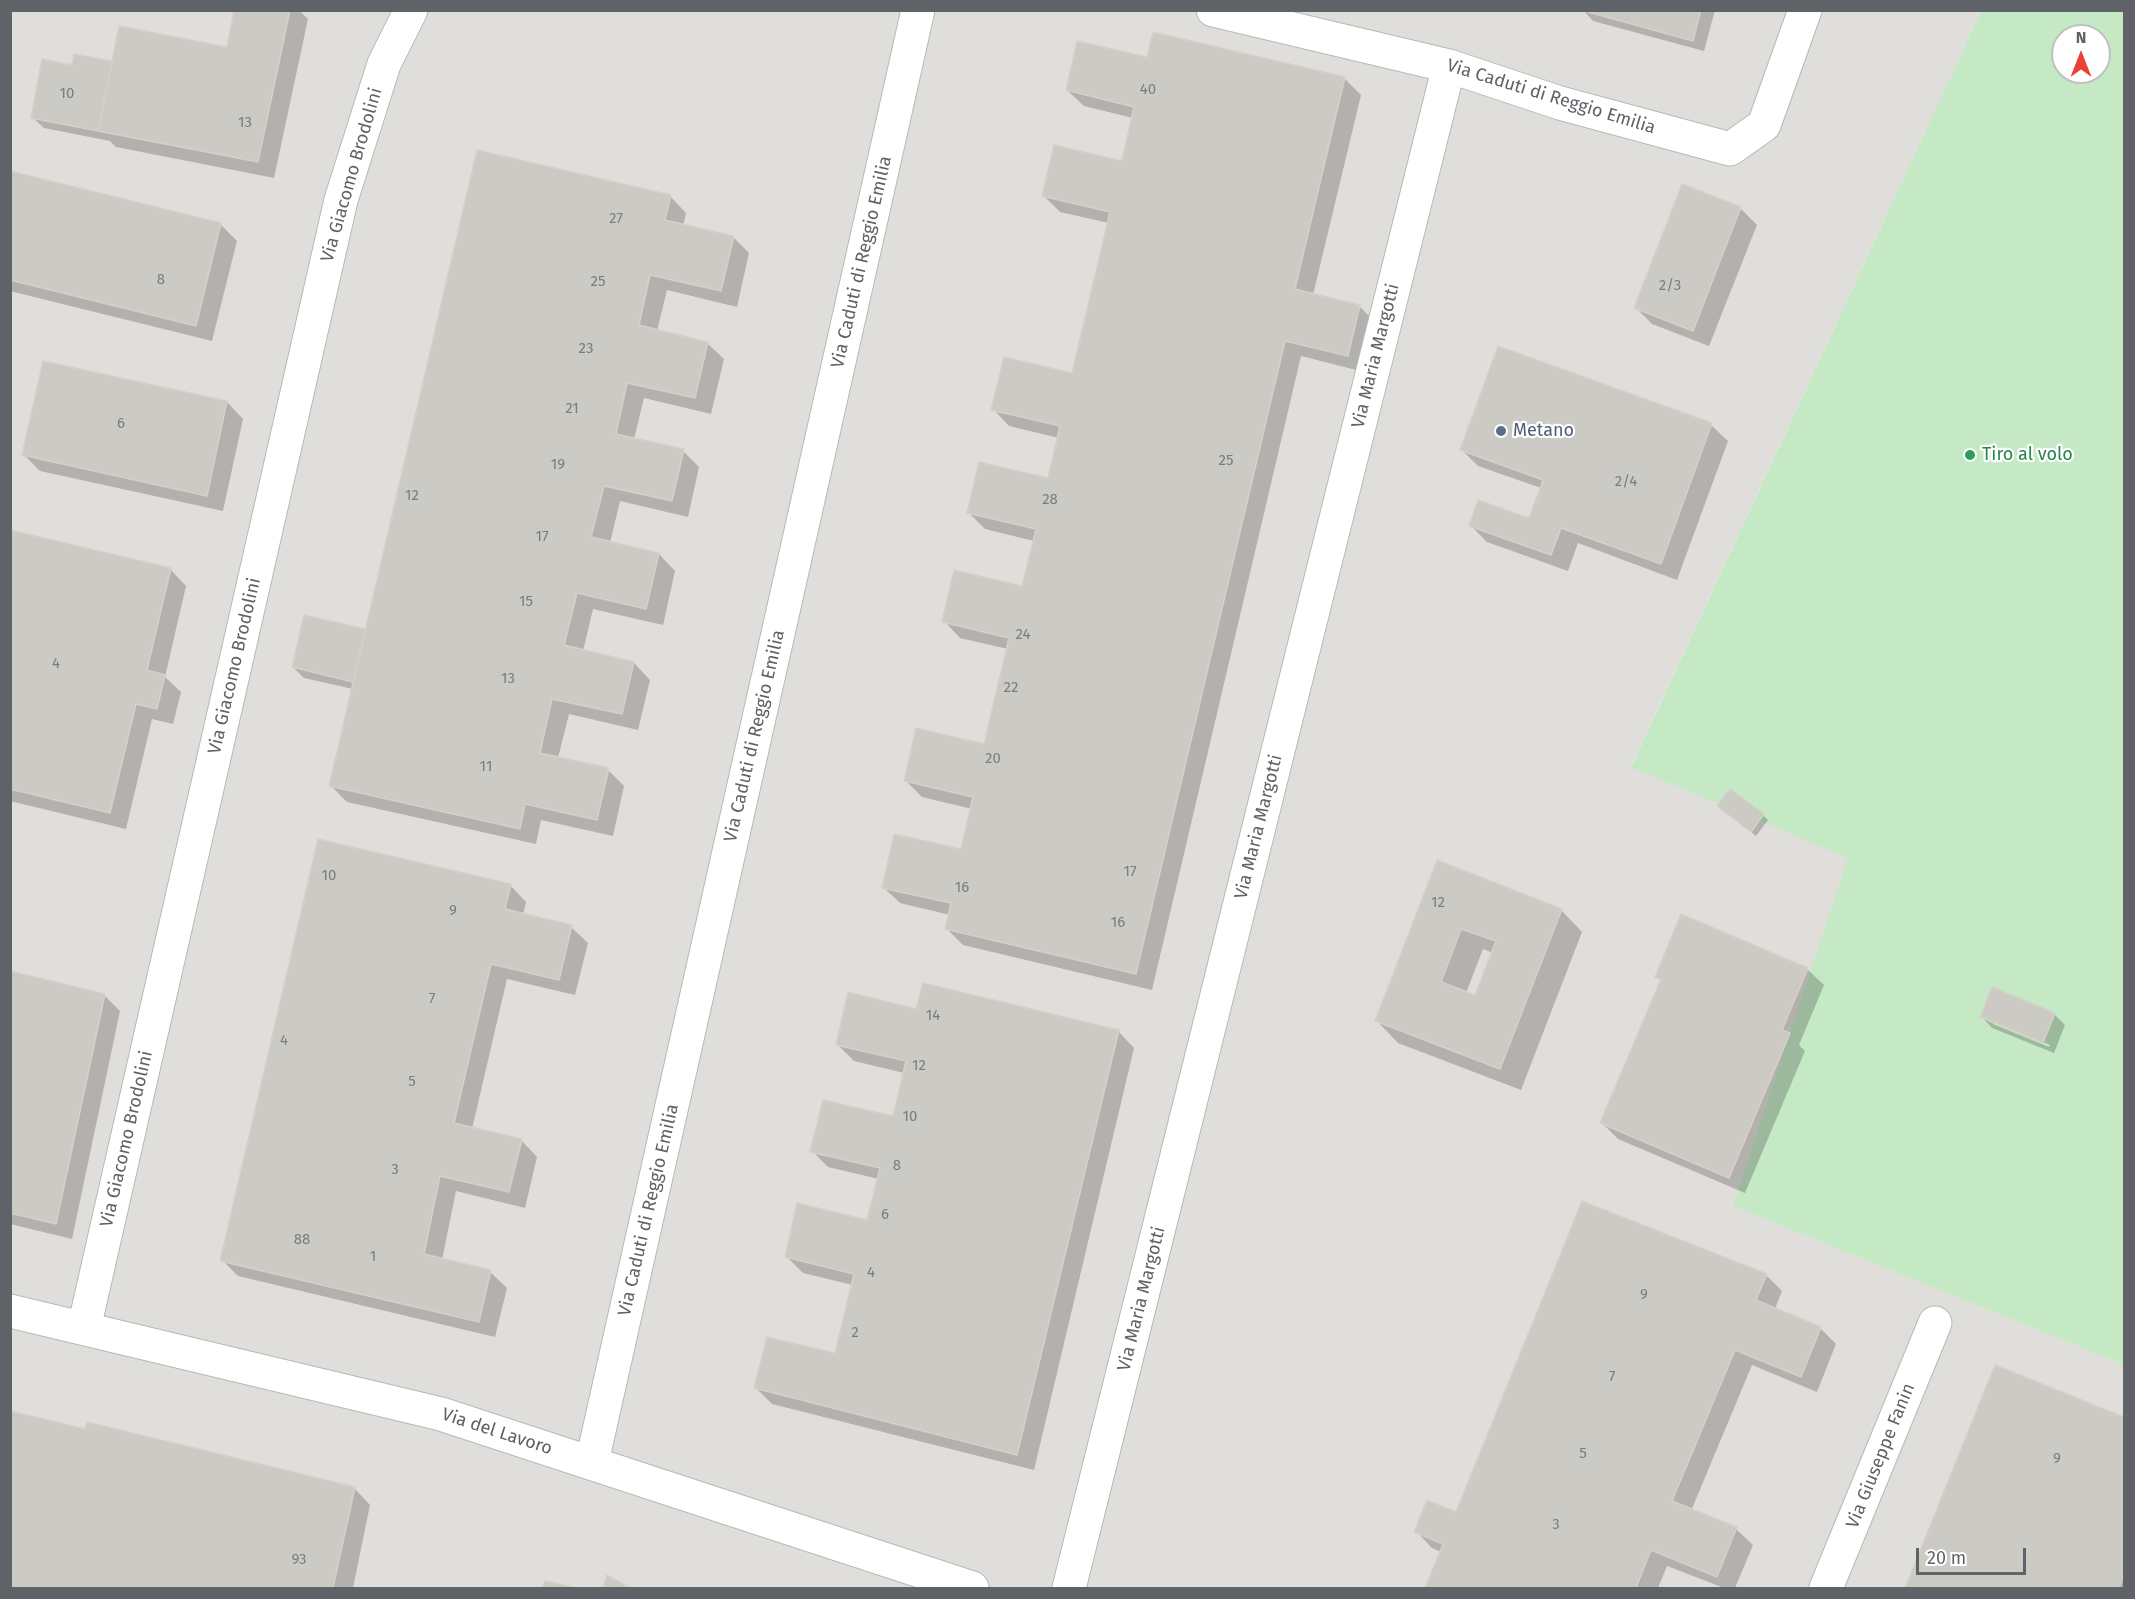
<!DOCTYPE html>
<html>
<head>
<meta charset="utf-8">
<style>
  body { margin:0 }
  #map { position:relative; width:2135px; height:1599px; overflow:hidden; background:#f1efe8; font-family:"Fira Sans",sans-serif }
  canvas { display:block }
  .frame { position:absolute; inset:0; border:12px solid #5f6368; pointer-events:none }
  .north { position:absolute; left:2051px; top:24px; width:60px; height:60px; box-sizing:border-box; background:#fff; border:2px solid #bfc1c3; border-radius:50%; rotate:0deg; font-size:16px; font-weight:700; line-height:24px; text-align:center; color:#5f6368 }
  .north::after { content:''; display:block; margin:auto; width:21px; height:27px; background:#ea4335; clip-path:polygon(50% 0,100% 100%,50% 72%,0 100%) }
  .scale { position:absolute; left:1916px; top:1548px; width:110px; height:27px; box-sizing:border-box; border:3px solid #5f6368; border-top:0; padding-left:8px; font-size:18px; line-height:21px; white-space:nowrap; color:#5f6368; -webkit-text-stroke:4px #fff; paint-order:stroke }
</style>
</head>
<body>
<div id="map">
<canvas width="2135" height="1599"></canvas>
<div class="frame"></div>
<div class="north">N</div>
<div class="scale">20 m</div>
</div>
<script>
const ctx = document.querySelector('canvas').getContext('2d');
ctx.lineJoin = 'round';
function paint(path, color) { ctx.fillStyle = color; ctx.fill(path, 'evenodd'); }
function stroke(path, color, width, dash) { ctx.strokeStyle = color; ctx.lineWidth = width; ctx.lineCap = dash ? 'butt' : 'round'; ctx.setLineDash(dash || []); ctx.stroke(path); }
function label(font, color, halo, rows, align = 'center') {
  ctx.font = font + ' "Fira Sans",sans-serif'; ctx.lineWidth = 4.5; ctx.setLineDash([]); ctx.textBaseline = 'middle'; ctx.strokeStyle = halo; ctx.fillStyle = color; for (const [text, x, y, turn = 0] of rows) {
    ctx.save(); ctx.translate(x, y); ctx.rotate((+turn || 0) * Math.PI / 180); ctx.textAlign = isNaN(turn) ? turn : align; if (halo) ctx.strokeText(text, 0, 0); ctx.fillText(text, 0, 0); ctx.restore();
  }
}
const industrial = new Path2D(`
  M11 11H1981L1631 766 1849 858 1733 1206 2124 1365V1588H11Z`);
const green = new Path2D(`
  M1981 11H2124V1365L1733 1206 1848 858 1631 767ZM2063 36H2099V72H2063Z`);
const shadow = new Path2D(`
  M236 10H299L308 19 274 178 116 147 110 141 44 128 33 118 74 67 228 48Z
  M1583 10H1715L1704 51 1593 21Z
  M1148 59 1344 78 1361 95 1313 295 1359 306 1375 322 1364 372 1301 356 1152 990 963 945 946 928 950 915 900 903 883 887 962 851 972 809 922 797 906 781 985 746 1008 649 960 638 944 621 1023 588 1034 541 985 529 969 513 1049 480 1059 438 1009 426 993 409 1073 375 1109 223 1060 212 1044 196 1123 162 1133 118 1084 106 1067 90Z
  M10 173 220 224 237 241 212 341 10 291Z
  M670 196 686 213 683 226 733 237 749 253 737 307 667 290 657 331 707 343 724 359 711 414 644 398 634 439 683 451 699 467 688 517 620 501 610 543 659 554 675 571 663 625 593 609 583 651 634 663 650 680 638 730 569 714 558 758 608 770 624 786 613 836 541 820 536 844 347 802 331 786 353 689 304 678 293 667 367 631Z
  M1740 208 1757 225 1709 346 1652 324 1635 307Z
  M227 402 243 419 223 511 40 471 24 455Z
  M1711 425 1728 441 1677 580 1578 543 1568 571 1487 542 1470 525 1530 520 1541 488 1478 466 1462 450Z
  M10 532 170 569 186 586 165 677 181 692 173 724 152 719 126 829 10 801Z
  M1724 811 1763 815 1768 820 1756 836Z
  M1438 862 1561 910 1582 932 1521 1090 1398 1043 1377 1021ZM1483 949 1493 953 1476 997 1466 993Z
  M510 885 526 902 523 915 571 927 588 943 575 995 507 979 472 1129 521 1140 537 1157 525 1208 456 1191 442 1260 490 1272 507 1288 495 1337 238 1276 222 1260Z
  M1807 969 1824 985 1799 1045 1805 1051 1745 1193 1618 1139 1602 1123 1662 981 1657 976Z
  M10 973 104 995 120 1011 72 1239 10 1224Z
  M918 1010 1118 1031 1134 1048 1034 1470 772 1404 756 1388 837 1355 853 1285 803 1273 786 1256 869 1222 879 1179 828 1167 812 1151 894 1118 904 1073 854 1061 838 1045Z
  M2054 1014 2065 1025 2054 1053 1992 1028 1982 1017ZM1993 1021 2050 1045 2049 1047 1993 1024Z
  M1766 1275 1782 1291 1775 1309 1820 1328 1836 1344 1817 1392 1752 1365 1691 1511 1736 1529 1753 1545 1735 1588H1724L1667 1566 1658 1588H1426L1441 1552 1432 1548 1416 1531 1457 1514Z
  M1996 1367 2124 1419V1588H1907Z
  M10 1413 354 1488 370 1505 353 1588H10Z`);
const building = new Path2D(`
  M234 10H290L258 162 98 131 119 26 227 47Z
  M1581 10H1701L1693 41Z
  M1153 32 1345 77 1295 289 1360 305 1348 356 1285 341 1136 974 945 929 951 903 882 888 894 834 961 849 973 797 904 781 916 728 984 744 1009 638 942 622 954 570 1022 586 1036 529 967 513 979 462 1048 478 1060 426 991 410 1004 357 1072 373 1110 212 1042 196 1054 145 1122 161 1134 107 1066 90 1077 41 1147 57Z
  M74 54 112 61 98 131 31 118 42 59 72 65Z
  M477 150 671 195 665 220 734 236 721 291 650 275 639 325 708 342 695 398 627 383 616 434 684 449 672 501 604 486 591 537 659 553 646 609 577 593 564 645 634 662 622 714 552 699 540 753 609 768 597 820 525 804 520 829 329 786Z
  M10 171 221 223 196 326 10 280Z
  M1682 184 1741 207 1693 331 1634 308Z
  M1498 346 1712 423 1661 564 1561 528 1551 555 1469 526 1478 500 1529 518 1543 480 1460 450Z
  M43 361 227 401 207 496 22 455Z
  M10 530 171 568 147 670 165 675 157 709 136 704 110 813 10 789Z
  M304 615 366 629 353 682 292 667Z
  M1730 789 1764 814 1751 832 1717 806Z
  M318 839 511 884 505 909 572 925 559 980 491 964 454 1123 522 1139 509 1192 440 1176 424 1254 491 1270 479 1322 220 1261Z
  M1437 860 1562 909 1500 1069 1375 1021ZM1461 929 1496 941 1475 995 1441 982Z
  M1681 914 1808 968 1782 1030 1790 1033 1729 1178 1600 1123 1661 979 1655 977Z
  M10 971 105 994 56 1224 10 1213Z
  M923 983 1119 1030 1017 1455 754 1388 767 1337 835 1353 854 1274 785 1257 797 1203 867 1220 880 1168 810 1152 823 1100 893 1116 906 1061 836 1045 848 992 916 1009Z
  M1992 987 2055 1013 2043 1043 1980 1017Z
  M1582 1201 1767 1274 1756 1300 1821 1327 1801 1377 1735 1350 1672 1501 1737 1527 1717 1577 1651 1550 1636 1588H1425L1443 1544 1414 1532 1427 1500 1456 1512Z
  M1995 1365 2124 1417V1574L2119 1588H1905Z
  M10 1411 85 1429 87 1422 355 1487 333 1588H10Z
  M607 1575 630 1588H603Z
  M545 1581 577 1588H543Z`);
const minor = new Path2D(`
  M1213 10 1449 66 1560 103 1730 149 1764 125 1805 10
  M10 1311 441 1414 972 1588
  M84 1328 341 200 384 64 411 10
  M592 1462 918 10
  M1069 1588 1449 66
  M1826 1588 1935 1323`);
const markers = [
  [1501,431,6,"#5c6f8a"],
  [1970,455,6,"#2e9e5b"]
];
const numberNames = [
  ["40",1148,90],
  ["10",67,94],
  ["13",245,123],
  ["27",616,219],
  ["8",161,280],
  ["25",598,282],
  ["2/3",1670,286],
  ["23",586,349],
  ["21",572,409],
  ["6",121,424],
  ["25",1226,461],
  ["19",558,465],
  ["2/4",1626,482],
  ["12",412,496],
  ["28",1050,500],
  ["17",542,537],
  ["15",526,602],
  ["24",1023,635],
  ["4",56,664],
  ["13",508,679],
  ["22",1011,688],
  ["20",993,759],
  ["11",486,767],
  ["17",1130,872],
  ["10",329,876],
  ["16",962,888],
  ["12",1438,903],
  ["9",453,911],
  ["16",1118,923],
  ["7",432,999],
  ["14",933,1016],
  ["4",284,1041],
  ["12",919,1066],
  ["5",412,1082],
  ["10",910,1117],
  ["8",897,1166],
  ["3",395,1170],
  ["6",885,1215],
  ["88",302,1240],
  ["1",373,1257],
  ["4",871,1273],
  ["9",1644,1295],
  ["2",855,1333],
  ["7",1612,1377],
  ["5",1583,1454],
  ["9",2057,1459],
  ["3",1556,1525],
  ["93",299,1560]
];
const streetNames = [
  ["Via Caduti di Reggio Emilia",1551,97,17],
  ["Via Giacomo Brodolini",352,175,-74],
  ["Via Caduti di Reggio Emilia",862,262,-77],
  ["Via Maria Margotti",1376,356,-76],
  ["Via Giacomo Brodolini",235,666,-77],
  ["Via Caduti di Reggio Emilia",755,736,-77],
  ["Via Maria Margotti",1259,827,-76],
  ["Via Giacomo Brodolini",127,1139,-77],
  ["Via Caduti di Reggio Emilia",649,1210,-77],
  ["Via Maria Margotti",1142,1299,-76],
  ["Via del Lavoro",497,1432,18],
  ["Via Giuseppe Fanin",1881,1456,-68]
];
const serviceNames = [
  ["Metano",1513,431]
];
const leisureNames = [
  ["Tiro al volo",1982,455]
];
paint(industrial, '#e0deda');
paint(green, '#c5e8c5');
paint(shadow, '#0003');
paint(building, '#cccac5');
stroke(building, '#d6d1c6', 1.5);
stroke(minor, '#b5b8bc', 35);
stroke(minor, '#fff', 33);
for (const [x, y, r, color] of markers) { const dot = new Path2D(); dot.arc(x, y, r, 0, 2 * Math.PI); ctx.fillStyle = color; ctx.fill(dot); stroke(dot, '#fff', 2); }
label('15px', '#7a7d7f', null, numberNames);
label('18px', '#5f6368', '#fff', streetNames);
label('18px', '#4e5e75', '#fff', serviceNames, 'left');
label('18px', '#27864d', '#fff', leisureNames, 'left');
</script>
</body>
</html>
